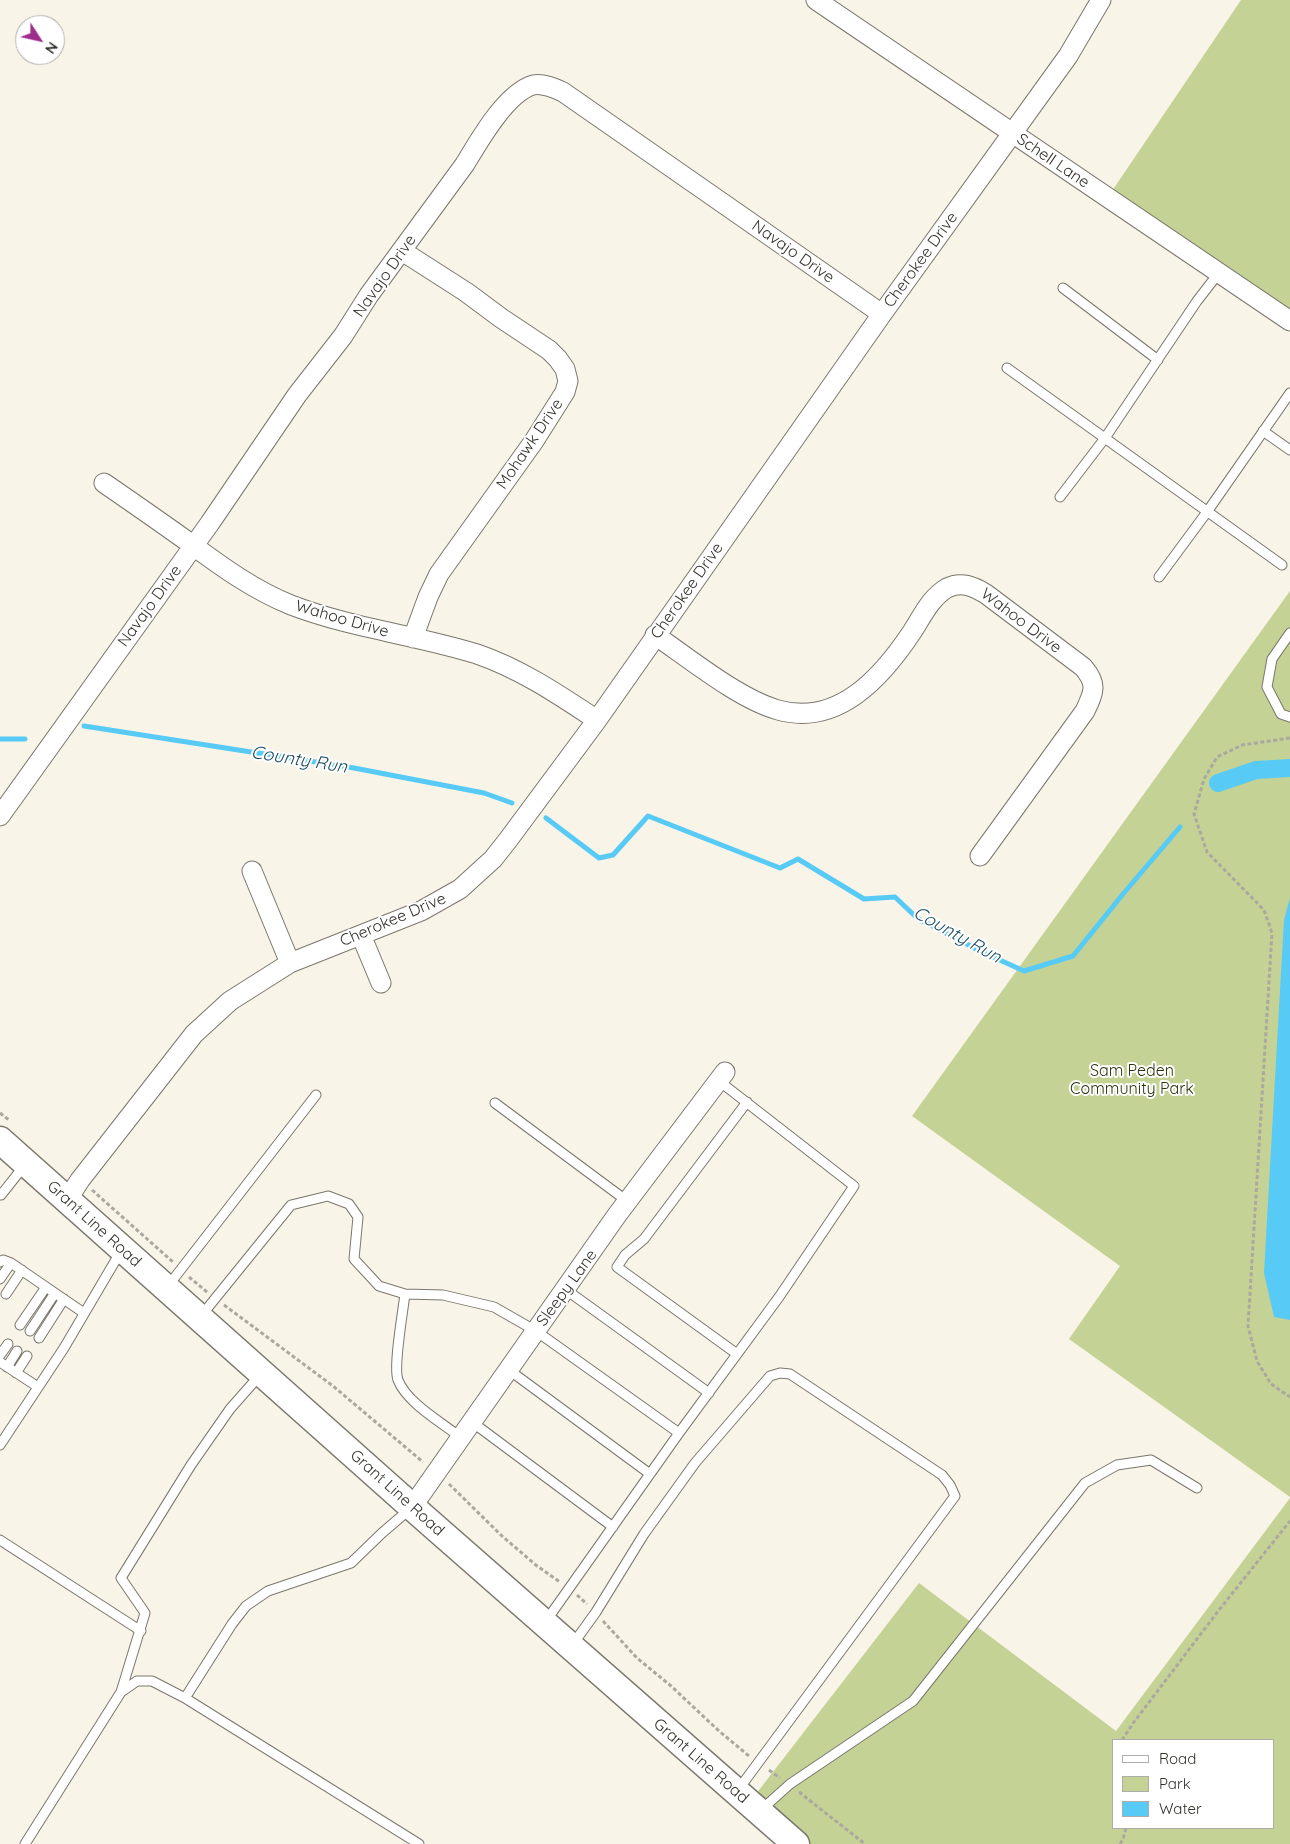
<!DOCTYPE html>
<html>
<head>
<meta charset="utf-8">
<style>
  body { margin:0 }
  #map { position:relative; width:1290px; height:1844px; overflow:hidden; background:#f9f4e8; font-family:Quicksand,sans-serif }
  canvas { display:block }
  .legend { position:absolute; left:1112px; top:1739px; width:162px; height:90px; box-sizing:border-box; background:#fff; border:1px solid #adacaa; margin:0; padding:6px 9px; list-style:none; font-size:15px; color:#31302b }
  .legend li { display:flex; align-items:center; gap:10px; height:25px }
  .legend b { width:25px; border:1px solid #adacaa }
  .north { position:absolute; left:15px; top:15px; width:50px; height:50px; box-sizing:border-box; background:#fff; border:1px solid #adacaa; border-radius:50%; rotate:125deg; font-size:14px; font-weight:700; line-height:20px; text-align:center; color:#31302b }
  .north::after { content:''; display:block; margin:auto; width:18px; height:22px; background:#9d2d8b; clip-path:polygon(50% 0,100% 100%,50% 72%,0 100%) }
</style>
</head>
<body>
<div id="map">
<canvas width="1290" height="1844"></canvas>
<ul class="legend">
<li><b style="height:6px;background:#fff"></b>Road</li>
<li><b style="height:14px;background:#c5d295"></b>Park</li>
<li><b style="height:14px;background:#57caf6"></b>Water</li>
</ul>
<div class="north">N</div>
</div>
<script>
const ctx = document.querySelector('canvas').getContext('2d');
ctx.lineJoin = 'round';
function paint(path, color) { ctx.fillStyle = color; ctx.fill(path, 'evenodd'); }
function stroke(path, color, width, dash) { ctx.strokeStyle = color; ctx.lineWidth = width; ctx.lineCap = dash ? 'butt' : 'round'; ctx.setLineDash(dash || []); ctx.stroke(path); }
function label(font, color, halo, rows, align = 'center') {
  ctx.font = font + ' Quicksand,sans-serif'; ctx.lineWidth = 4; ctx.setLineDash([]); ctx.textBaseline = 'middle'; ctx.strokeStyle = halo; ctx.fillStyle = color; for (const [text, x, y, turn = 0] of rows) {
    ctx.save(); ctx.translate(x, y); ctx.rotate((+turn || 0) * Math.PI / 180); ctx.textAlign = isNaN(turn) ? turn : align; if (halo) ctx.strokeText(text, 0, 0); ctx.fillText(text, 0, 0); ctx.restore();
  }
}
const green = new Path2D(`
  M1241 0H1290V312L1112 191Z
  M1290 591V1497L1069 1339 1120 1266 912 1116Z
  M1290 1498V1844H798L749 1803 919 1583 1116 1731ZM1114 1740H1274V1828H1114Z`);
const water = new Path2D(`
  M1290 898V1320L1274 1317 1264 1273 1284 920Z`);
const stream = new Path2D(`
  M84 726 354 768 484 793 512 803
  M0 739H25
  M546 818 599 858 613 855 648 816 780 868 798 859 864 899 895 897 917 918 980 951 1024 971 1073 956 1123 894 1180 827`);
const canal = new Path2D(`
  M1218 783 1256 770 1290 768`);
const path = new Path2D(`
  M1290 738 1242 745 1217 757 1204 779 1194 814 1207 852 1264 910 1272 933 1248 1326 1257 1361 1271 1384 1290 1397
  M0 1113 9 1120
  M92 1190 173 1262
  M189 1277 207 1292
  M224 1305 333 1386 423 1462
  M449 1484 502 1536 537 1566 560 1582
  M577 1595 587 1604
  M603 1621 637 1658 671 1686 719 1731 749 1756
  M1122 1740 1134 1722 1219 1610 1290 1521
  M769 1770 780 1778
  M799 1792 865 1844
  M1120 1844 1123 1839 1126 1828`);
const service = new Path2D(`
  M1063 288 1158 360
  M1007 368 1282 565
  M1263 431 1290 450
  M1060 497 1105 438 1197 301 1218 274
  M1159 577 1207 512 1290 393
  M1290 633 1272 659 1267 687 1281 714 1290 717
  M495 1103 627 1201
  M1 1195 24 1166
  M0 1262 3 1260 11 1263 84 1313
  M0 1279 11 1263
  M168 1286 316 1095
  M565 1289 709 1393
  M6 1294 22 1270
  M405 1294C403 1311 393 1367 398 1380 407 1403 441 1422 460 1437
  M201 1316 291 1205 328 1196 349 1204 358 1217 354 1259 379 1286 405 1294 443 1295 494 1307 536 1331 679 1433
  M20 1325 46 1287
  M30 1331 55 1293
  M39 1338 64 1299
  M737 1354 617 1267 625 1255 644 1239 747 1102
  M0 1355 8 1344
  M0 1362 38 1387
  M7 1367 17 1351
  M509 1370 650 1474
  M16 1373 27 1356
  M472 1422 613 1527
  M0 1445 64 1348 121 1251
  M0 1540 141 1631
  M546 1621 679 1433 779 1297 854 1186 719 1081
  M573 1644 596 1612 644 1534 695 1463 770 1376 780 1373 790 1374 942 1475 950 1485 955 1496 738 1790
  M121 1692 145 1613 121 1578 191 1465 230 1409 260 1375
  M185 1698 232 1624 246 1606 268 1591 351 1563 382 1533 410 1509
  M761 1810 790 1784 913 1701 1085 1483 1117 1465 1151 1460 1197 1488
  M25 1844 121 1692 137 1681H152L185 1698 419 1844`);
const minor = new Path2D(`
  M816 0 1290 321
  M402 251 466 292 501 318 549 350 558 359 565 369 568 381 565 392 534 441 439 574 428 597 413 638
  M104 483C133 503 162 523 191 544 222 567 254 590 291 605 351 628 416 635 477 654 521 669 559 695 597 720
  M655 635C690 659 739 699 778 710 838 727 882 677 912 632 922 617 930 598 947 588 961 581 973 586 986 594L1083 667C1098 684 1094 692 1085 711L980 856
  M0 816 210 523 297 395 343 336 369 295 465 164C479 141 506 93 533 85 543 83 554 88 563 92L882 314
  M252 871 290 963
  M361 935 381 983
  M67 1200 80 1180 194 1034 230 1001 290 963 421 911 460 889 493 859 508 840 597 720 882 314 1068 56 1101 0
  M412 1507 617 1215 725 1072`);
const secondary = new Path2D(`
  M0 1140 412 1507 796 1844`);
const streetNames = [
  ["Schell Lane",1053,161,34],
  ["Navajo Drive",793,252,35],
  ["Cherokee Drive",921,260,-54],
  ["Navajo Drive",385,276,-55],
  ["Mohawk Drive",530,444,-56],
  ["Cherokee Drive",687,591,-55],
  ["Navajo Drive",150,606,-54],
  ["Wahoo Drive",342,619,16],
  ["Wahoo Drive",1021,621,37],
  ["Cherokee Drive",393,920,-23],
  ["Grant Line Road",94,1224,42],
  ["Sleepy Lane",567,1288,-54],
  ["Grant Line Road",397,1493,42],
  ["Grant Line Road",701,1761,41]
];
const parkNames = [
  ["Sam Peden",1132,1071],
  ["Community Park",1132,1089]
];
const waterNames = [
  ["County Run",299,760,9],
  ["County Run",957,935,29]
];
paint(green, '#c5d295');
paint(water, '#57caf6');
stroke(stream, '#57caf6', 5);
stroke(canal, '#57caf6', 18);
stroke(service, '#7b776d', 11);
stroke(minor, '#7b776d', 21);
stroke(secondary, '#7b776d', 29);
stroke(path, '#aba89f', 3, [4, 2.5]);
stroke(service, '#fff', 9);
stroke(minor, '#fff', 19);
stroke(secondary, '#fff', 26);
label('16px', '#31302b', '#fff', streetNames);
label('16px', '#2c330b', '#fff', parkNames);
label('italic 18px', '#1b4c5e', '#fff', waterNames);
</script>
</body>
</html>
